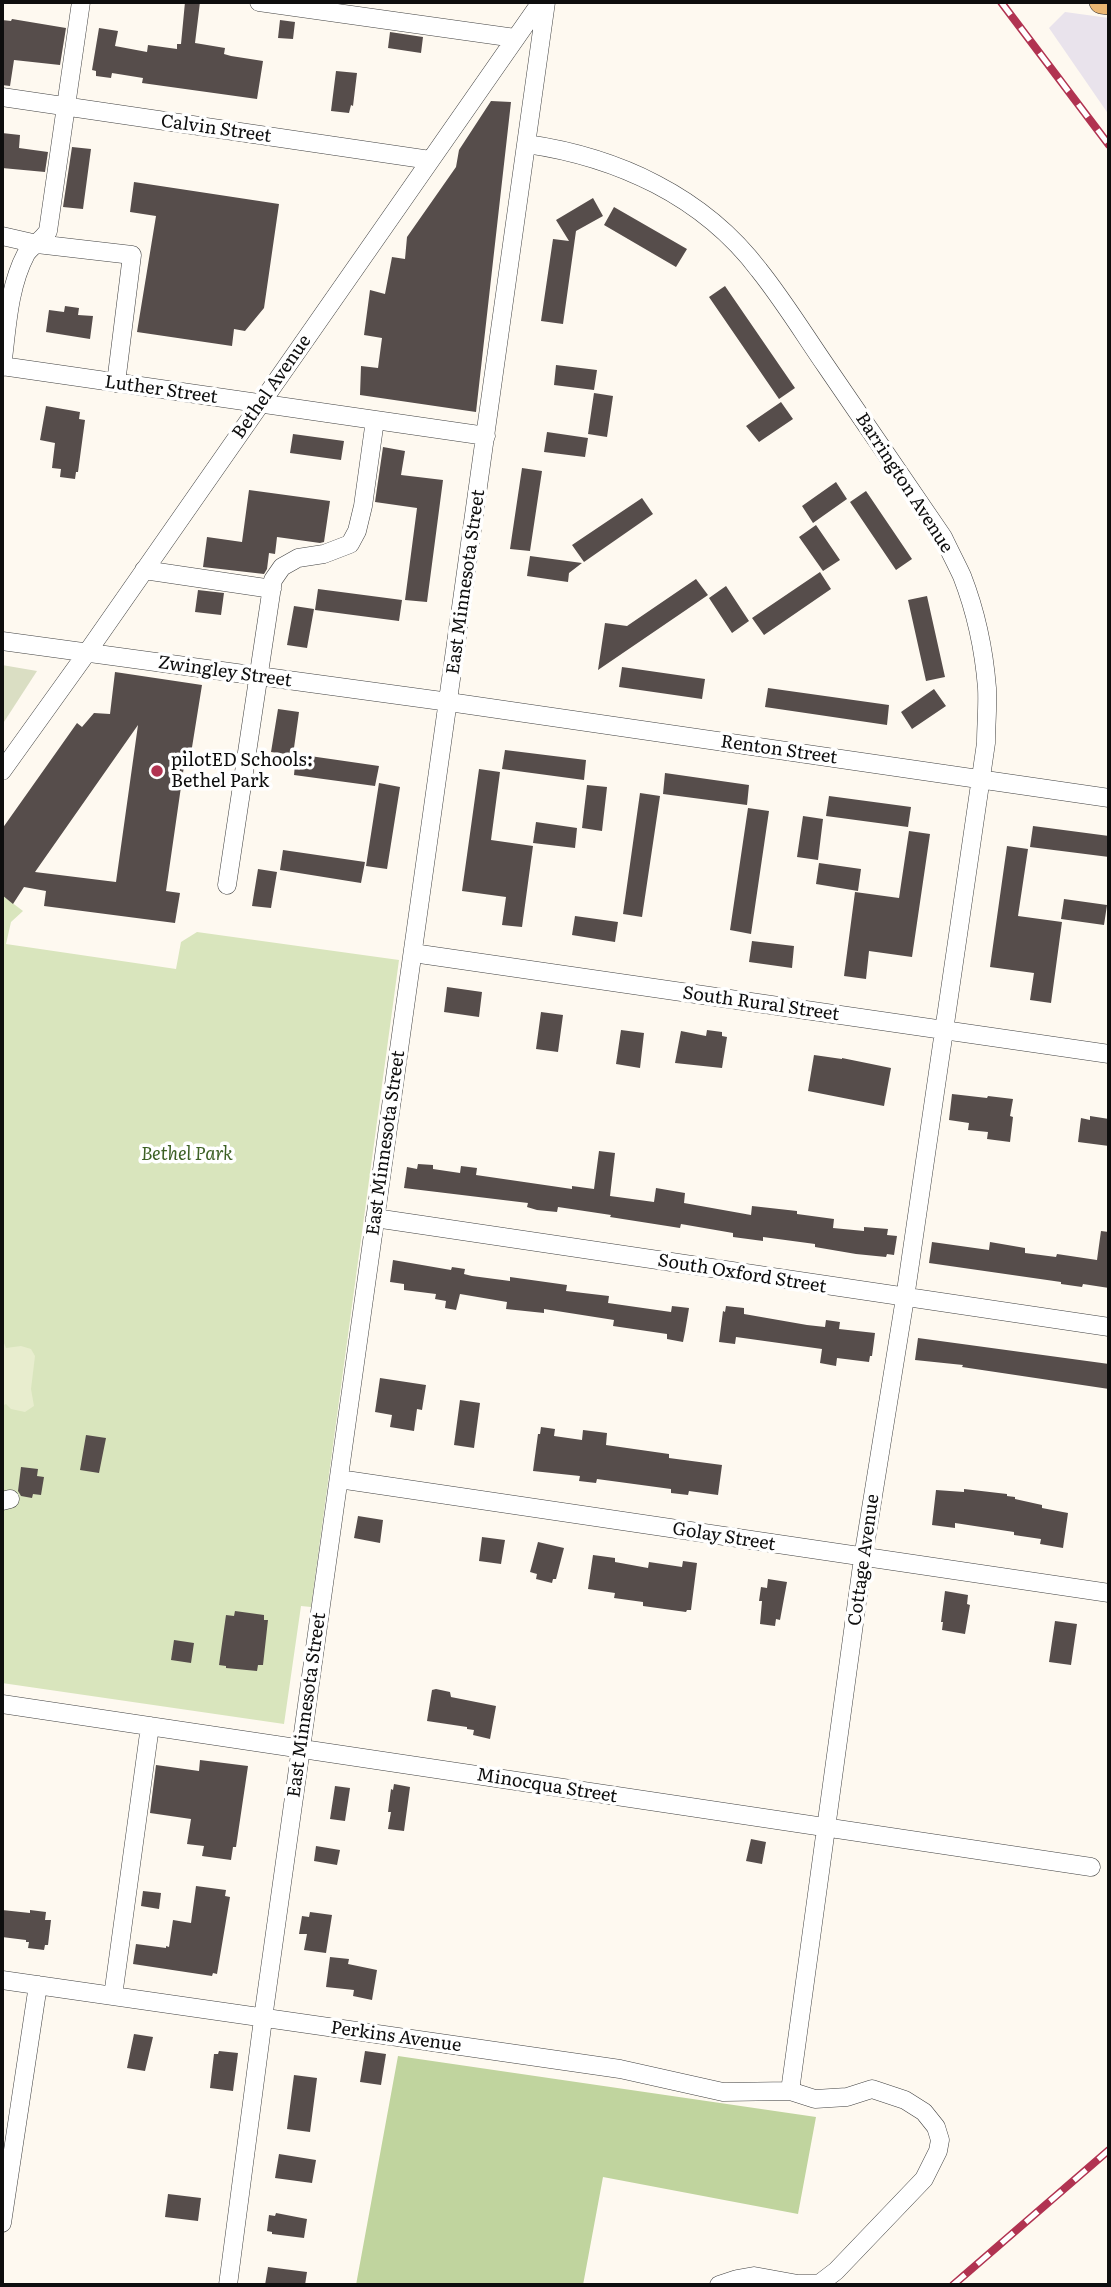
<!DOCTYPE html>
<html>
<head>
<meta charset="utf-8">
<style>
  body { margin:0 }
  #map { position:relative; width:1111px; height:2287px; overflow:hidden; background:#fef9f0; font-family:Literata,serif }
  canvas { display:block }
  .frame { position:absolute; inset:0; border:4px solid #0e0e0e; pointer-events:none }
</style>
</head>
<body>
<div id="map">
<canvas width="1111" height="2287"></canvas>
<div class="frame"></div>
</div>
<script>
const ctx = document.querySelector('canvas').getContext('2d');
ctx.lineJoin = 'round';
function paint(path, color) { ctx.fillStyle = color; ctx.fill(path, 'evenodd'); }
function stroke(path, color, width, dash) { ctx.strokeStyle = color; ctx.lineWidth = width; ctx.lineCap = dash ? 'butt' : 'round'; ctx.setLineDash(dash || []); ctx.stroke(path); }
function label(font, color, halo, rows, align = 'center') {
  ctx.font = font + ' Literata,serif'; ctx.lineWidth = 7; ctx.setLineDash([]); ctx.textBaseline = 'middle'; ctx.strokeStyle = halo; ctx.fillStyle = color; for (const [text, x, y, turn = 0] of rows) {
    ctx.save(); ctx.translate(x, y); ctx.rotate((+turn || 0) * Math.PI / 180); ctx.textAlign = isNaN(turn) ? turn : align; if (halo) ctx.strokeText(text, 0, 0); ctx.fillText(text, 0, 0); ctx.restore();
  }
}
const industrial = new Path2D(`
  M1065 12 1109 18V115L1049 28Z`);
const green = new Path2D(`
  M2 895 23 911 11 922 6 944 176 969 181 942 197 932 399 960 311 1607 301 1606 284 1724 2 1683Z`);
const forest = new Path2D(`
  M398 2056 816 2117 798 2214 603 2177 583 2285H356Z`);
const cemetery = new Path2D(`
  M2 665 37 671 2 725Z`);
const pitch = new Path2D(`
  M2 1338 6 1348 21 1346 31 1349 35 1356 31 1389 34 1406 25 1412 11 1409 6 1404 2 1406Z`);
const building = new Path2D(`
  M185 2H200L195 43 225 48 224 54 231 56 263 61 257 99 142 83 143 78 112 73 111 78 96 76V71L92 70 99 28 118 31 115 46 147 52 148 45 177 49V44H181Z
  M12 19 66 28 60 65 14 60 10 86 2 85V20L11 21Z
  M280 20 295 22 293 39 278 38Z
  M390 32 423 37 421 53 388 48Z
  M336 71 357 73 353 106 351 105 349 113 331 111Z
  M491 101 511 102 476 412 360 395 361 366 378 368 382 338 364 335 370 290 385 294 392 257 405 259 407 237 456 167 459 150Z
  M2 133 20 135 19 148 48 152 45 172 2 168Z
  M72 147 91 149 83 209 63 207Z
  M134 182 279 204 264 308 245 331 234 329 232 346 137 332 156 216 130 212Z
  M593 198 603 216 576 231 563 324 541 321 553 239 569 241 556 220Z
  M614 207 687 249 676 267 604 225Z
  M725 286 795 388 779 399 709 297Z
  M65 306 79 308 78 315 93 316 90 339 46 332 49 310 64 312Z
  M556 365 597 370 594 390 554 385Z
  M594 393 613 396 607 437 588 434Z
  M781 402 793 419 759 442 746 426Z
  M46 406 80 412 79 419 85 420 78 472H76L75 479 60 477 61 469 52 468 55 443 40 440Z
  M547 432 588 438 585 457 544 452Z
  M293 434 344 441 341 460 290 453Z
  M383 447 405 451 401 475 443 480 427 602 405 600 417 508 375 502Z
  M522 468 542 471 530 551 510 549Z
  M836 482 847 499 813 523 802 506Z
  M249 490 330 501 324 542 320 543 277 537 275 554 269 553 267 569 264 574 203 567 207 537 242 542Z
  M866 491 912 559 896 570 850 502Z
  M642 498 653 514 584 562 572 545Z
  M816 525 840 560 823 571 799 537Z
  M530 556 582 563 569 573 568 582 527 576Z
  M820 572 831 589 764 635 752 618Z
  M696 579 708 595 598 670 605 623 627 626Z
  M726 586 749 621 732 633 709 598Z
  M318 589 402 600 399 621 315 610Z
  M198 590 224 593 221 615 195 612Z
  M927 596 945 677 926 681 908 600Z
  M294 606 314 609 307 648 287 645Z
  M622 667 705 679 702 699 619 687Z
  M115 672 202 685 189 766H184L166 891 180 893 175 923 44 906 46 891 24 887 13 904 2 895V829L77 723 82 727 94 713 110 714ZM138 725 116 882 35 872Z
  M768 688 889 705 887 725 765 707Z
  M934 689 946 706 912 729 901 712Z
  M278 709 299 712 293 755 271 752Z
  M505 750 586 760 584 780 502 769Z
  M296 754 379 766 375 786 294 775Z
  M479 769 500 772 491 840 533 846 522 927 502 925 506 897 462 891Z
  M665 773 749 785 747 805 663 794Z
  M379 783 400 787 387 869 366 866Z
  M587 785 607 787 602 831 582 828Z
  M640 793 660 796 642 917 623 914Z
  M829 796 911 807 908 827 826 816Z
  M748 808 769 811 751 934 730 930Z
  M803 816 823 819 818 860 797 857Z
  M536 822 577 828 575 848 533 843Z
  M1033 826 1109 836V857L1030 847Z
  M909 831 930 834 912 957 869 951 866 979 844 976 855 892 899 898Z
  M1007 846 1028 849 1018 916 1062 922 1051 1003 1030 1000 1034 973 990 967Z
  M283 850 365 862 361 883 280 870Z
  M819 863 861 869 858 891 816 884Z
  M258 869 277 872 271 908 252 906Z
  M1064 899 1107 905 1104 925 1061 919Z
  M575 916 618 922 615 942 572 935Z
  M752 941 794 946 792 968 749 962Z
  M447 987 482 992 479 1017 444 1012Z
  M541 1012 563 1015 558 1052 536 1049Z
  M621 1030 644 1033 640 1068 616 1064Z
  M707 1030 722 1032V1036L727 1037 722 1068 675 1063 681 1031 706 1036Z
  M814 1055 842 1059V1058L891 1068 884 1106 808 1091Z
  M952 1094 987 1098 988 1096 1013 1099 1010 1116 1013 1117 1010 1142 987 1139 988 1132 968 1130 969 1123 949 1120Z
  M1090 1116 1109 1119V1146L1078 1142 1081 1118 1090 1120Z
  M599 1151 615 1153 610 1196 654 1202 656 1188 685 1193 684 1203 751 1215 752 1206 797 1211V1214L834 1219 833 1228 864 1231V1227L888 1229 887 1235 897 1236 894 1255 887 1254 886 1257 856 1254 815 1247V1244L763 1237V1241L733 1237V1233L681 1224 680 1228 610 1217 611 1215 558 1207 557 1212 537 1210 527 1207 528 1203 404 1188 407 1167 417 1169 418 1164 433 1165V1169L460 1173 461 1166 477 1168 476 1175 572 1189V1186L594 1189Z
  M1101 1231 1109 1232V1288L1083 1284 1082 1287 1061 1284V1282L929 1263 932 1242 989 1250 990 1242 1025 1248V1253L1056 1257 1057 1254 1097 1260Z
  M393 1260 451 1270 452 1267 465 1269 464 1274 472 1276 510 1281V1277L567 1285 566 1291 609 1296 608 1303 671 1312 672 1306 689 1308 685 1332 683 1342 667 1339V1334L613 1326 614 1320 544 1309V1313L506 1309 507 1302 460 1294 456 1310 445 1308 446 1301 435 1299 436 1294 404 1290V1284L390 1282Z
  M726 1306 744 1308V1314L807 1325 825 1327 826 1320 840 1322 839 1329 875 1333 872 1356H870L869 1362 837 1358 836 1366 820 1363 822 1349 736 1337 735 1344 719 1342 723 1311 725 1312Z
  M918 1338 1109 1364V1389L962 1367 963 1365 915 1360Z
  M380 1378 426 1385 422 1410 417 1409 414 1431 390 1427 392 1415 375 1412Z
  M460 1400 480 1403 474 1448 454 1445Z
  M541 1427 555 1429 554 1436 582 1440 583 1430 607 1433 606 1445 669 1454V1458L722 1465 718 1495 689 1491 688 1495 671 1493V1489L597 1479 596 1483 579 1481 580 1476 533 1471 538 1434H540Z
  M86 1435 106 1438 99 1473 80 1470Z
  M21 1467 38 1469 37 1476 44 1477 41 1495 33 1494 32 1498 21 1496 18 1491Z
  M964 1489 1007 1494V1496L1015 1497V1499L1042 1505V1508L1068 1513 1063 1548 1040 1544 1041 1539 1014 1535V1532L955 1523V1528L932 1525 936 1490 964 1492Z
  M358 1516 383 1520 380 1543 354 1538Z
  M482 1537 505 1540 501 1564 479 1561Z
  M538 1542 564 1548 556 1579H553L552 1583 536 1579 537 1574 530 1572Z
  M593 1555 615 1558V1562L648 1568 649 1562 682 1567 683 1561 697 1563 691 1610H687L686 1612 643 1606V1602L614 1598 615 1593 588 1589Z
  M768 1579 787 1582 780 1620 776 1619 775 1626 760 1624 762 1601H759L761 1587 767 1588Z
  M945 1591 968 1595 967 1604 970 1605 965 1634 942 1630 943 1622H941Z
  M235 1611 264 1615V1620H268L263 1665H258L257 1671 226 1668V1666L219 1665 226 1615 234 1616Z
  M1055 1621 1077 1624 1071 1665 1049 1662Z
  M174 1640 194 1643 191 1663 171 1660Z
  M436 1689 450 1692 451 1697 496 1706 490 1739 473 1735 474 1730 467 1729V1727L427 1721 432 1690Z
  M200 1760 248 1766 236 1847H233L231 1860 202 1856 204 1846 187 1844 191 1819 150 1813 156 1765 199 1771Z
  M394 1784 410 1787 404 1831 388 1829 391 1812H388L391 1789 393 1790Z
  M335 1786 350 1788 345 1821 330 1819Z
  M751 1839 766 1842 762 1864 746 1861Z
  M316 1846 340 1850 337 1865 314 1861Z
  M196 1886 226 1890 225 1896 230 1897 217 1974 213 1973 212 1976 133 1964 136 1944 166 1948V1946L169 1947 173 1920 191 1923Z
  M143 1891 161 1893 159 1909 141 1906Z
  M2 1910 30 1913V1910L46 1912 45 1920H51L48 1945H45L44 1950 28 1948 29 1942H26V1940L2 1937Z
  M310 1912 332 1915 326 1953 304 1950 307 1934H299L302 1916 309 1917Z
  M330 1957 349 1959 348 1964 377 1970 372 2000 353 1996 354 1990 326 1987Z
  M134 2034 153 2037 145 2071 127 2068Z
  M219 2051 238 2053 233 2091 210 2088 214 2054H218Z
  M365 2051 386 2054 381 2085 360 2082Z
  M294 2075 317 2078 310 2132 287 2129Z
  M279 2154 316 2160 312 2183 275 2178Z
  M168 2194 201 2198 198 2221 165 2217Z
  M276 2213 307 2219 304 2238 272 2234V2232L267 2231 269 2215 275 2216Z
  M268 2267 307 2272 305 2285H265Z`);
const minor = new Path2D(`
  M259 2 515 38
  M2 97 430 160
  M527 144C617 157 703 196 759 270 783 300 804 334 826 366 865 423 904 480 943 537 949 550 956 563 962 576 976 612 984 650 987 688 988 706 986 725 986 743L905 1298 863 1558 790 2091
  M2 236 37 244 132 255 116 383
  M2 366 486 436
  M2 367C7 330 8 288 26 254 31 246 42 241 48 231L81 2
  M144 570 272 589
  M2 641 449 702 1109 798
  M2 771 86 654 541 2
  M227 885 273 580 282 567 298 558 324 554 350 544 357 531 363 506 375 420
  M413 953 1109 1054
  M375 1218 1109 1327
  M339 1479 1109 1593
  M2 1501 10 1499
  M2 1704 1091 1867
  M2 1980 620 2069 723 2092 790 2091 815 2099 847 2097 872 2089 905 2100 924 2112 936 2127 940 2140 938 2151 924 2179 836 2271 819 2284H798L754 2276 737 2279 719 2285
  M113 1996 150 1726
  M2 2223 38 1985
  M228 2285 265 2004 546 2`);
const major = new Path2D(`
  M1101 2 1109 3`);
const rail = new Path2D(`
  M1001 2 1109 145
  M953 2285 1109 2150`);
const markers = [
  [157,771,7,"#b13351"]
];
const streetNames = [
  ["Calvin Street",216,129,8],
  ["Bethel Avenue",272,387,-55],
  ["Luther Street",161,390,8],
  ["Barrington Avenue",904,483,57],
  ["East Minnesota Street",466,582,-82],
  ["Zwingley Street",225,672,8],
  ["Renton Street",779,750,8],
  ["South Rural Street",761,1004,8],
  ["East Minnesota Street",386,1143,-82],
  ["South Oxford Street",742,1274,9],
  ["Golay Street",724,1537,9],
  ["Cottage Avenue",864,1560,-82],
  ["East Minnesota Street",307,1705,-82],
  ["Minocqua Street",547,1786,9],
  ["Perkins Avenue",396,2037,8]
];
const poiNames = [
  ["pilotED Schools:",171,761],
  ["Bethel Park",171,782]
];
const parkNames = [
  ["Bethel Park",187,1155]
];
paint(industrial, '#e9e3ec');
paint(green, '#d9e5bd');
paint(forest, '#c0d49e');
paint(cemetery, '#dadec3');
paint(pitch, '#e8edce');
paint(building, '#564d4b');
stroke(minor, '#414141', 19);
stroke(major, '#1f1f1f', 24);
stroke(minor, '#fff', 18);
stroke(major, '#ebb773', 23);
stroke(rail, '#b13351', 8);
stroke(rail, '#fff', 5, [16]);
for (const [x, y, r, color] of markers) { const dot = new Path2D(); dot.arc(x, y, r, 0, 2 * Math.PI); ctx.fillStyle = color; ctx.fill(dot); stroke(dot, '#fff', 2.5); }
label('18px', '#0e0e0e', '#fff', streetNames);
label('18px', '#0e0e0e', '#fff', poiNames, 'left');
label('italic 18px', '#3c6024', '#fff', parkNames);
</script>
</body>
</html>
